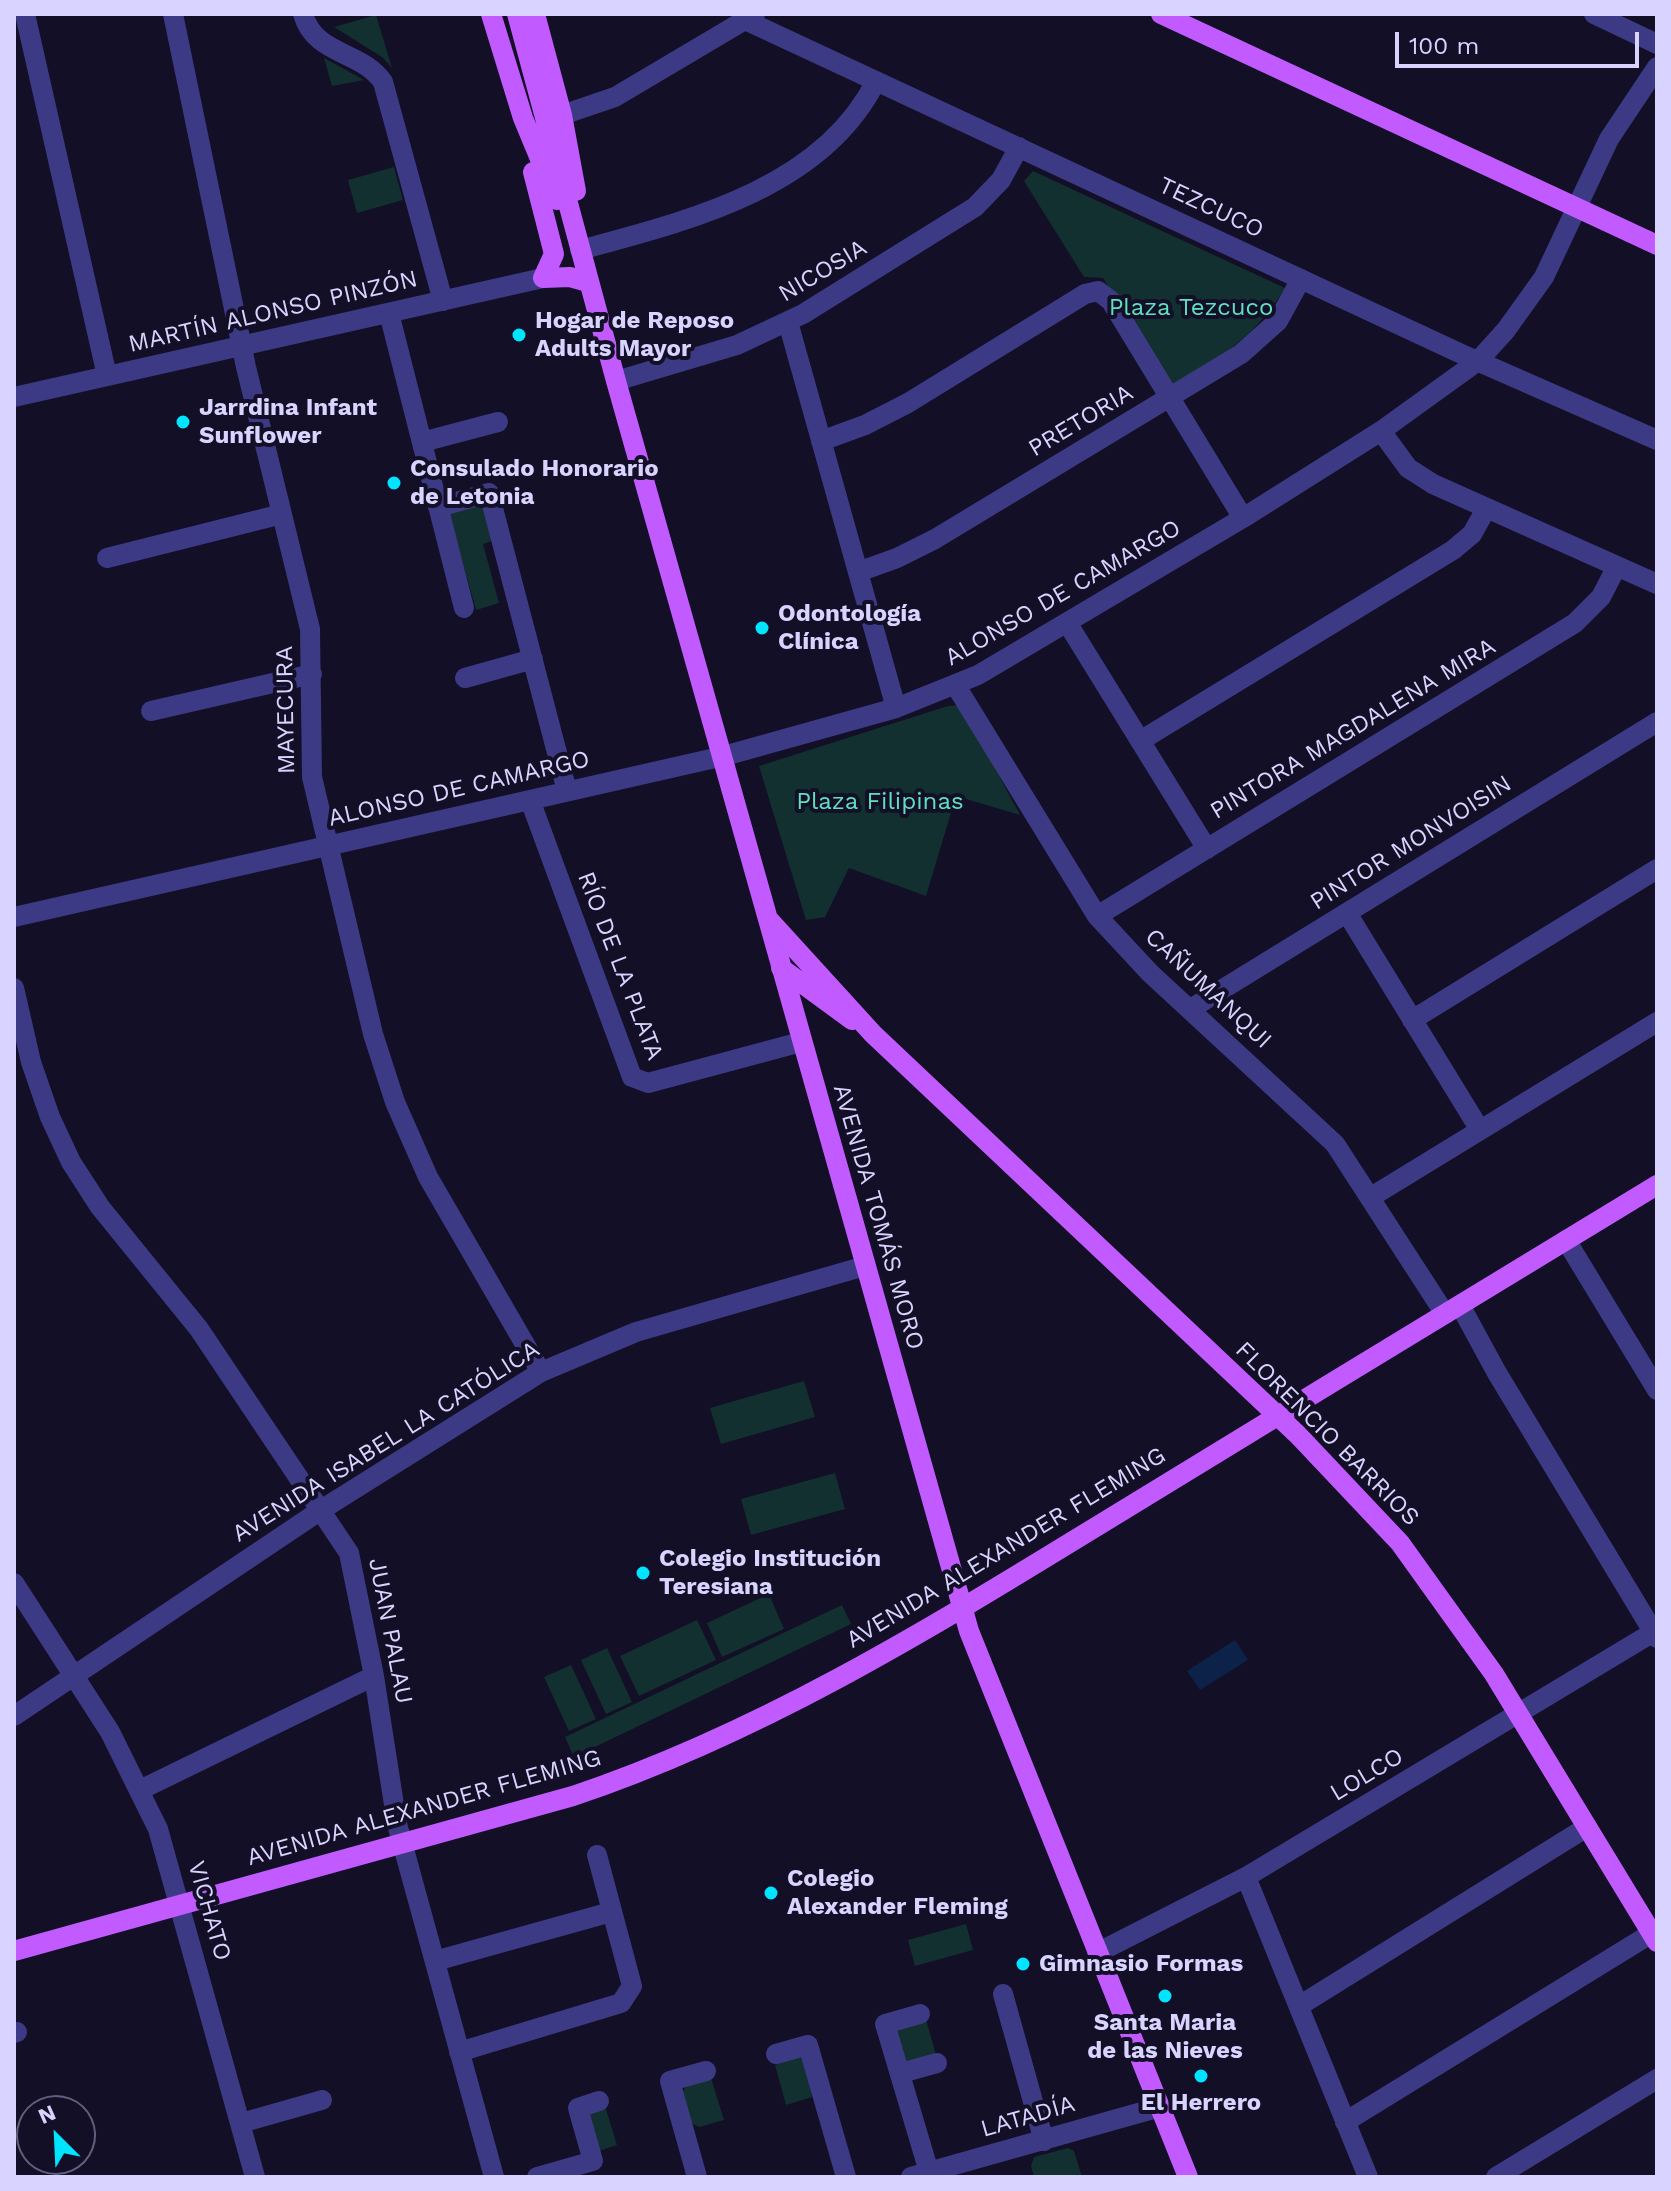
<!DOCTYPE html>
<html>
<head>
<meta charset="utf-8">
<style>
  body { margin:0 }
  #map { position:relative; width:1671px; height:2191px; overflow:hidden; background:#130f26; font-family:"Work Sans",sans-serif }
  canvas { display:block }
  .frame { position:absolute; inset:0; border:16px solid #d9d4ff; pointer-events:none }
  .north { position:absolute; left:16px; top:2095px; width:80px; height:80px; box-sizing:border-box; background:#130f26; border:2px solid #625e7d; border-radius:50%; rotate:336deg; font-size:22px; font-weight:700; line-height:32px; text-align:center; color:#d9d4ff }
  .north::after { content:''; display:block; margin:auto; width:28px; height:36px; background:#00e5ff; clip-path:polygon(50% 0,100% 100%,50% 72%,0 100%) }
  .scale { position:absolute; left:1395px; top:32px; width:244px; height:36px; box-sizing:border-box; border:4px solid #d9d4ff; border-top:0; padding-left:10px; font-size:24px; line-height:28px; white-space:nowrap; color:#d9d4ff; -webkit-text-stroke:6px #130f26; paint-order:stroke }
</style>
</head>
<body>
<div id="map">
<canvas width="1671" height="2191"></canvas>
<div class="frame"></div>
<div class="north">N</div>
<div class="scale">100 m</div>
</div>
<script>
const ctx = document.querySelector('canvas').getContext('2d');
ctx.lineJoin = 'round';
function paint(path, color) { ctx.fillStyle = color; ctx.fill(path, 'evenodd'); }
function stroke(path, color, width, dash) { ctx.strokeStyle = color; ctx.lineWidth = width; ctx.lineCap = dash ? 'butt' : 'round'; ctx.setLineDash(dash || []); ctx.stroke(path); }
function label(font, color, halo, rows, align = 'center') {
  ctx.font = font + ' "Work Sans",sans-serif'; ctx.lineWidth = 8; ctx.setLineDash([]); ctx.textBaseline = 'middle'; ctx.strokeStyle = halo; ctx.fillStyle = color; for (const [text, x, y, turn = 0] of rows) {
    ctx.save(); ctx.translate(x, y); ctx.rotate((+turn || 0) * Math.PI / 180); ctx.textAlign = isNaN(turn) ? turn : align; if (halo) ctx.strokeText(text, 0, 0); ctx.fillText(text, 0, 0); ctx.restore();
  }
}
const green = new Path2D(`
  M376 15 392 68 382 57 334 27Z
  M324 58 364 80 332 86Z
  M394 167 403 200 357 213 348 180Z
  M1033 171 1285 288C1256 337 1219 358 1172 387L1103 278 1084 277 1024 181Z
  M484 504 495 540 483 544 499 603 476 610 448 511Z
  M961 705 1020 815 956 796 926 896 849 868 825 917 806 920 759 766 948 706Z
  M804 1381 815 1417 721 1444 710 1408Z
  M835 1473 845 1509 751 1535 741 1499Z
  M769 1594 784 1629 722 1657 707 1623Z
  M842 1605 851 1624 574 1757 565 1737Z
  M697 1620 716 1660 639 1696 620 1656Z
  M607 1648 632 1702 606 1714 581 1660Z
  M571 1665 596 1719 569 1731 544 1677Z
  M966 1924 973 1950 915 1966 908 1940Z
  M925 2016 937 2058 903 2063 895 2030Z
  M800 2057 804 2061 812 2097 786 2105 775 2065Z
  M711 2078 724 2120 699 2127 691 2123 683 2092 686 2085Z
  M605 2106 617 2145 599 2151 587 2118 590 2111Z
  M1068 2148 1074 2151 1082 2177H1034L1031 2166 1034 2157Z`);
const water = new Path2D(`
  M1235 1640 1248 1660 1200 1690 1187 1671Z`);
const minor = new Path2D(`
  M25 14 107 376
  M173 14 246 367 310 629 312 777 373 1034 395 1102 428 1177 541 1372
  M303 14C315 56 361 50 383 82L443 301
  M1594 14 1657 44
  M745 20 1468 357 1657 440
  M562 115 615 97 755 14
  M580 250C687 221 822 189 876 81
  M389 313 464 608
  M788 322 896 708
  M616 381 737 345 803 314 975 207 1001 180 1019 147
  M14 397 543 278
  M1381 431 1408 468 1433 484 1657 584
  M821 441 865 425 908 403 1085 294 1098 291 1111 301 1243 518
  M422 442 498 422
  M438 507 489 493 567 791
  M107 558 282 514
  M858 572 897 558 935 539 1241 354 1278 321 1301 279
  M1068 624 1207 849
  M465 678 533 659
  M956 686 1097 916 1150 973 1335 1144 1445 1314
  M151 711 312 674
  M1140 741 1453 550 1472 534 1486 509
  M530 800 632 1077 648 1083 801 1042
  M1347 913 1480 1130
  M1097 916 1575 623 1601 597 1617 566
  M14 917 724 756 896 708 978 675 1243 518 1381 431 1478 361 1506 330 1544 277 1609 139 1657 67
  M14 988 31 1062 50 1117 71 1162 100 1207 199 1329 349 1553 374 1676 397 1824 494 2177
  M1192 1008 1657 722
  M1412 1020 1657 869
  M1371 1197 1657 1022
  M1566 1240 1657 1390
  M1460 1305 1497 1373 1657 1638
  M14 1583 110 1732 158 1829 255 2177
  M14 1716 321 1510 541 1372 636 1332 865 1266
  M140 1790 374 1676
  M1246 1877 1368 2177
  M1097 1953 1246 1877 1657 1630
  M435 1961 611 1912
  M1003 1994 1044 2141
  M1299 2006 1587 1827
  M920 2014 885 2024 929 2172
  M14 2033 17 2032
  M459 2052 621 2003 632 1986 597 1855
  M776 2054 808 2045 846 2177
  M901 2073 937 2063
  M1345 2122 1652 1933
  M241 2123 322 2100
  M537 2177 593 2161 578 2108 599 2101
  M697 2177 670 2081 706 2071
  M911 2177 1160 2107
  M1496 2177 1657 2079`);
const major = new Path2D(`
  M491 14 523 118 557 200
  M517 14 616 381 969 1631 1188 2177
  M535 14 562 115 576 191
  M1161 14 1657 245
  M533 172 554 254 543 278
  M543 278 570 277 588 282
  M770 921 873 1034 1298 1435 1400 1543 1494 1674 1657 1942
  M781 968 852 1020
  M14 1951 573 1796C770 1730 947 1618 1122 1511 1300 1402 1479 1293 1657 1185`);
const markers = [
  [519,335,8,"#00e5ff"],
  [183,422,8,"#00e5ff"],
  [394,483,8,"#00e5ff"],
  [762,628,8,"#00e5ff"],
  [643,1573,8,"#00e5ff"],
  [771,1893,8,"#00e5ff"],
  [1023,1964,8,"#00e5ff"],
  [1165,1996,8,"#00e5ff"],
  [1201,2076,8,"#00e5ff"]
];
const streetNames = [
  ["TEZCUCO",1211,208,25],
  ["NICOSIA",823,271,-31],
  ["MARTÍN ALONSO PINZÓN",273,312,-13],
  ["PRETORIA",1081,421,-31],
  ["ALONSO DE CAMARGO",1063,593,-30],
  ["MAYECURA",286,710,-91],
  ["PINTORA MAGDALENA MIRA",1353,729,-31],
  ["ALONSO DE CAMARGO",459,789,-13],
  ["PINTOR MONVOISIN",1411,843,-32],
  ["RÍO DE LA PLATA",620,966,69],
  ["CAÑUMANQUI",1208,989,43],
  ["AVENIDA TOMÁS MORO",878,1217,74],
  ["FLORENCIO BARRIOS",1327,1434,45],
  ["AVENIDA ISABEL LA CATÓLICA",386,1442,-32],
  ["AVENIDA ALEXANDER FLEMING",1006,1548,-31],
  ["JUAN PALAU",390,1631,79],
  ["LOLCO",1367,1775,-31],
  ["AVENIDA ALEXANDER FLEMING",424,1808,-16],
  ["VICHATO",209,1911,74],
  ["LATADÍA",1028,2117,-16]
];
const parkNames = [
  ["Plaza Tezcuco",1191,308],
  ["Plaza Filipinas",880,802]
];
const poiNames = [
  ["Hogar de Reposo",535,321],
  ["Adults Mayor",535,349],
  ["Jarrdina Infant",199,408],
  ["Sunflower",199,436],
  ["Consulado Honorario",410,469],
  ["de Letonia",410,497],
  ["Odontología",778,614],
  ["Clínica",778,642],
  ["Colegio Institución",659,1559],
  ["Teresiana",659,1587],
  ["Colegio",787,1879],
  ["Alexander Fleming",787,1907],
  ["Gimnasio Formas",1039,1964],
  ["Santa Maria",1165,2023,"center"],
  ["de las Nieves",1165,2051,"center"],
  ["El Herrero",1201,2103,"center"]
];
paint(green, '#12302f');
paint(water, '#0c2248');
stroke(minor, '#3d3a85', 20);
stroke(major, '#c25bff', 20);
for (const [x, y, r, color] of markers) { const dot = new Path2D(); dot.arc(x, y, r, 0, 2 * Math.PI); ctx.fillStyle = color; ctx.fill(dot); stroke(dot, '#130f26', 3); }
label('24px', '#d9d4ff', '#130f26', streetNames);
label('24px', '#5fe0c0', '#130f26', parkNames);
label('bold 24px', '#d9d4ff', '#130f26', poiNames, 'left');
</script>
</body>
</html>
